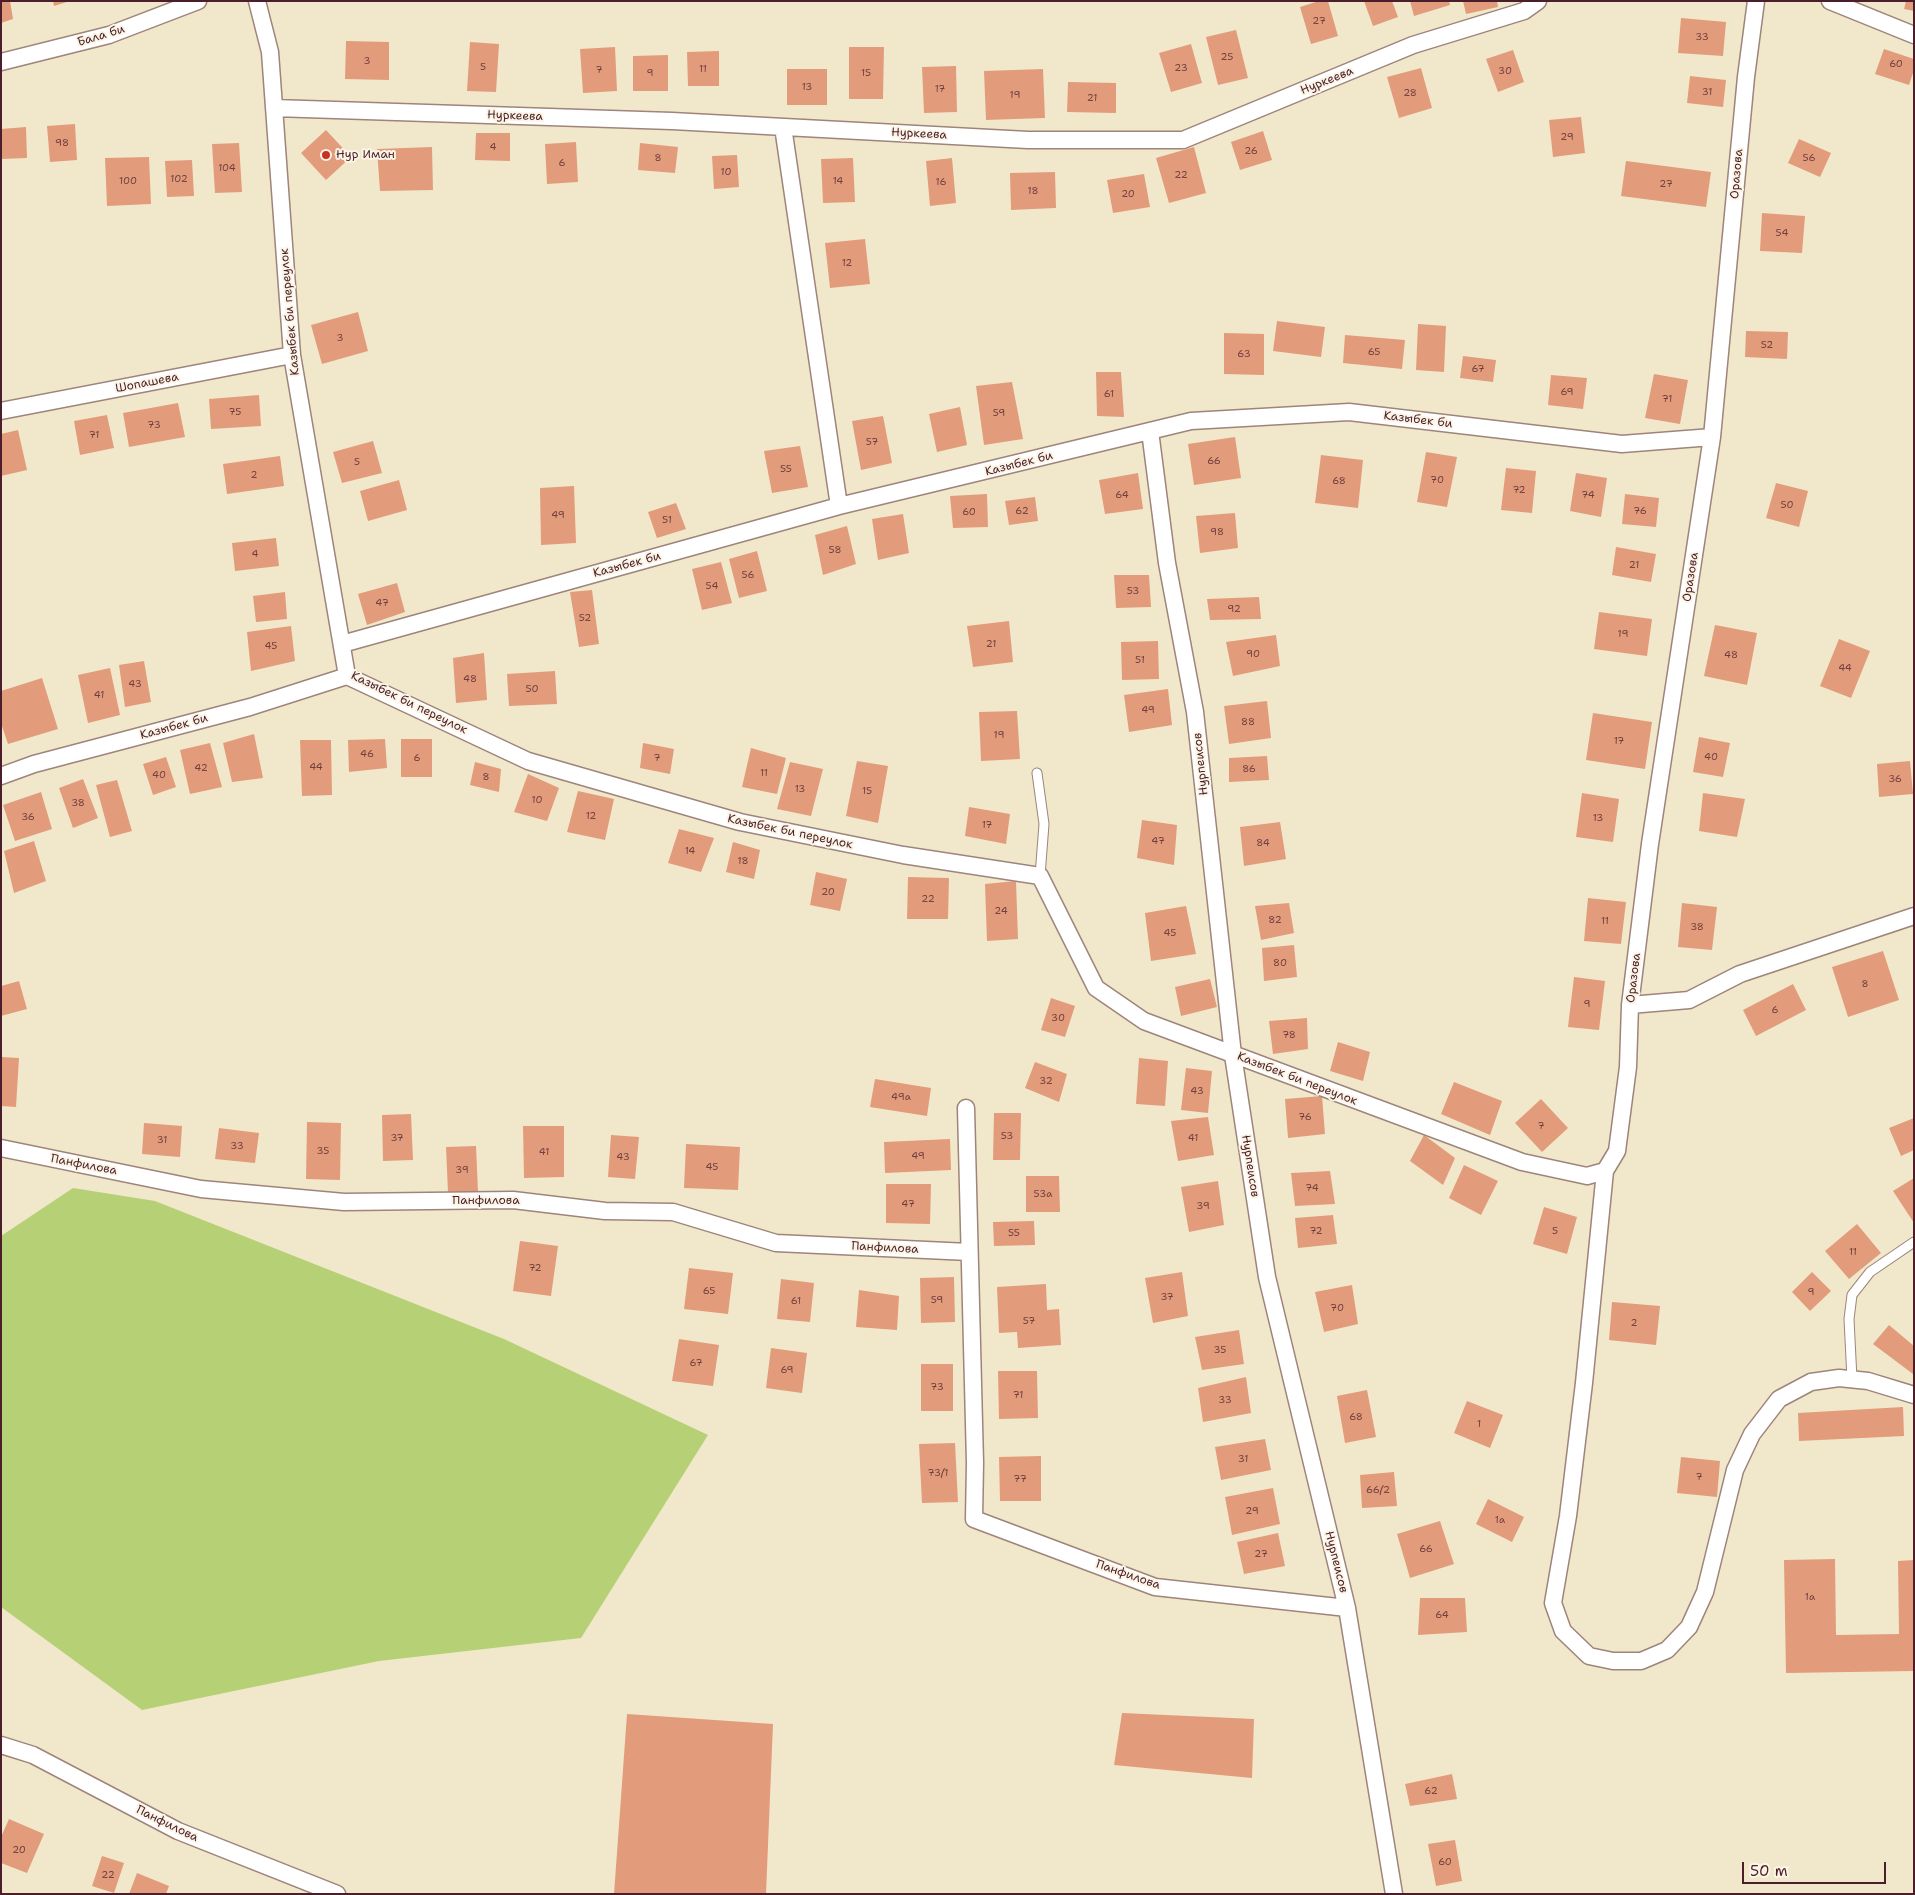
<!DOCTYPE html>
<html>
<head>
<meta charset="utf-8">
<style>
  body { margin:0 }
  #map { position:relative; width:1915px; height:1895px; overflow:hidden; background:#f1e8cb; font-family:"Shantell Sans",sans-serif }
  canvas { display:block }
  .frame { position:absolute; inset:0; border:2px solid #4a1f2b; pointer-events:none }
  .scale { position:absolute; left:1742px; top:1862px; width:144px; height:22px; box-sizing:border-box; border:2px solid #4a1f2b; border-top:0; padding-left:6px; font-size:15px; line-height:18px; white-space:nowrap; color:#4a1f2b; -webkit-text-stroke:4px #fcf5e5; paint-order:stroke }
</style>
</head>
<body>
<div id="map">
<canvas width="1915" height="1895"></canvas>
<div class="frame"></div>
<div class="scale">50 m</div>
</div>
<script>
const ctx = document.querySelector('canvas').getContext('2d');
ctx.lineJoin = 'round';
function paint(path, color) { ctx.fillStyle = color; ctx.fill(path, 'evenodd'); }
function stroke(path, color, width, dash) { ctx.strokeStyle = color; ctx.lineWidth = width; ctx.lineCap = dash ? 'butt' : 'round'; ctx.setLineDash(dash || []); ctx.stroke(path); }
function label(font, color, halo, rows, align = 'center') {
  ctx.font = font + ' "Shantell Sans",sans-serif'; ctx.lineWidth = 4; ctx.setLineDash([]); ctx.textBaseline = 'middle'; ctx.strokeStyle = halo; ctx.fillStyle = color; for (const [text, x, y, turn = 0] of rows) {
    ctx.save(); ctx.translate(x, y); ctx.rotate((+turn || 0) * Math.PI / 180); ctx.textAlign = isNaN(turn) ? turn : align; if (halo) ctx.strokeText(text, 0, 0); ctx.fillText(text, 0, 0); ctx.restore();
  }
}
const green = new Path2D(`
  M73 1188 155 1201 504 1339 708 1435 581 1638 379 1661 142 1710 1 1607V1236Z`);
const building = new Path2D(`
  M1 1H10L13 19 1 23Z
  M53 1H66L67 2 54 6Z
  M1319 1H1328L1338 36 1311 44 1300 7Z
  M1364 1H1392L1398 17 1373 26Z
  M1410 1H1449L1450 5 1414 16Z
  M1463 1H1497L1498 7 1466 14Z
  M1906 1H1914V11L1904 9Z
  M1681 18 1726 22 1723 56 1678 53Z
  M1236 30 1248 78 1218 85 1206 37Z
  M346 41 389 42V80L345 79Z
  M470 42 499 44 496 92 467 91Z
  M1191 44 1202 83 1171 92 1159 53Z
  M615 47 617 91 583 93 580 49Z
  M849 47H884L883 99H849Z
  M1884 49 1914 59V70L1909 85 1875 74Z
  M1513 50 1524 82 1498 92 1486 59Z
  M719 51V86H688L687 52Z
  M668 55V91H633V56Z
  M956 66 957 112 924 113 922 67Z
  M1421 68 1432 108 1399 118 1387 77Z
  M787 69H827V105H787Z
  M1043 69 1045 118 986 120 984 71Z
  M1690 76 1726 80 1723 107 1687 103Z
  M1068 82 1116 83V113L1067 112Z
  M1581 117 1585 153 1553 157 1549 120Z
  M75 124 77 160 50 162 47 126Z
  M26 127 27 158 1 159V129Z
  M326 130 351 157 326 180 301 153Z
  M1263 131 1272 160 1240 170 1231 142Z
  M476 133H510V161L475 160Z
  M1799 139 1831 153 1820 177 1788 163Z
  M576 142 578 182 547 184 545 144Z
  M239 143 242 192 215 193 212 144Z
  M640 143 678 147 675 173 638 170Z
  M432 147 433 190 380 191 377 149Z
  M1194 147 1206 193 1169 203 1156 158Z
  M737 155 739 187 714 189 712 156Z
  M149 157 151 204 107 206 105 158Z
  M853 158 855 202 823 203 821 159Z
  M952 158 956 203 930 206 926 161Z
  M192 160 194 196 167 197 165 161Z
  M1626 161 1711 172 1706 207 1621 196Z
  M1055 172 1056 208 1011 210 1010 173Z
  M1144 174 1150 207 1113 213 1107 180Z
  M1762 213 1805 216 1802 253 1760 251Z
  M865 239 870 284 830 288 825 243Z
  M358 312 368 351 322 364 311 325Z
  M1277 321 1325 327 1321 357 1273 351Z
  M1418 324 1446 326 1444 372 1416 370Z
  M1746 331 1788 332 1787 359 1745 357Z
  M1224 333 1264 334V375L1224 374Z
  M1345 335 1405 340 1402 369 1343 363Z
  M1463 356 1496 360 1493 382 1460 378Z
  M1096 372H1121L1124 417 1097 416Z
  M1654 374 1688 380 1680 424 1645 418Z
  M1551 375 1587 378 1583 409 1548 405Z
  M1012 382 1023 439 984 445 976 386Z
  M259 395 261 426 211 429 209 399Z
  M178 403 185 437 129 447 123 413Z
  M960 407 967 445 937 452 929 414Z
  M107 415 114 448 80 455 74 421Z
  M883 416 892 463 861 470 852 421Z
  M18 430 27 470 1 476V434Z
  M1235 437 1241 478 1194 485 1188 444Z
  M373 441 382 473 342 483 333 452Z
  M800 446 808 487 772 493 764 451Z
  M1426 452 1457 457 1447 507 1417 502Z
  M1321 455 1363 460 1358 508 1315 503Z
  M280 456 284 486 227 494 223 464Z
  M1506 468 1536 471 1532 513 1501 510Z
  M1138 473 1143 509 1105 514 1099 480Z
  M1576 473 1607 478 1601 517 1570 511Z
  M399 480 407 510 368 521 360 491Z
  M1776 483 1808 491 1799 527 1766 518Z
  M574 486 576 543 541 545 540 488Z
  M987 494 988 527 953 528 950 496Z
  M1625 494 1659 498 1656 527 1622 524Z
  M1035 497 1038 521 1009 525 1005 501Z
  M676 503 686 529 657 538 648 512Z
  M1235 513 1238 548 1200 553 1196 516Z
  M903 514 909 553 878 560 872 519Z
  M847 526 856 564 823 575 815 535Z
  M276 538 279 566 235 571 232 543Z
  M1616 547 1656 554 1651 582 1612 575Z
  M757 551 767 591 739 598 729 559Z
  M721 562 732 603 702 610 692 569Z
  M1114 575H1149L1151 607 1116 608Z
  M397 583 405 612 367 625 358 594Z
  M592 590 599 644 579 647 570 592Z
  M285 592 287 619 256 622 253 596Z
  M1259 597 1261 619 1210 620 1207 599Z
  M1599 612 1652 619 1647 656 1594 649Z
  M1009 621 1013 662 973 667 967 626Z
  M1715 625 1757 633 1747 685 1704 676Z
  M291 626 295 661 251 671 247 632Z
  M1276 635 1280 666 1233 676 1226 642Z
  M1839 639 1870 651 1851 698 1820 686Z
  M1158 641 1159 679 1122 680 1121 642Z
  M484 653 487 700 456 703 453 658Z
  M144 661 151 702 125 707 119 665Z
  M110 668 120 715 88 723 78 675Z
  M555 671 557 704 509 706 507 674Z
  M42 678 58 729 8 744 1 723V691Z
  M1168 689 1172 725 1129 732 1124 695Z
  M1267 701 1271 738 1229 744 1224 706Z
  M1017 711 1020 759 981 761 979 712Z
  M1593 713 1652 722 1645 769 1586 760Z
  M254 734 263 778 232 782 223 743Z
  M1699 737 1730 743 1723 777 1693 772Z
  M385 739 387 768 349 772 348 740Z
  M401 739H432V777H401Z
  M300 740H331L332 795 302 796Z
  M210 743 222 787 190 794 180 750Z
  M643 743 674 749 670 774 640 768Z
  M751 748 786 758 777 794 742 787Z
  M1267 756 1269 780 1229 782V758Z
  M166 757 176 787 153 795 143 764Z
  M857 761 888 766 878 823 846 816Z
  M1910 761 1913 794 1879 797 1877 764Z
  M475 762 501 769 499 792 470 785Z
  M790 762 823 769 811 816 777 809Z
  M528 774 559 788 547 821 514 812Z
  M83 779 98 818 73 828 59 788Z
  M117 780 132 831 110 837 96 785Z
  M578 791 614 799 605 840 567 832Z
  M41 792 52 829 15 841 3 805Z
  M1582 793 1619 799 1613 842 1576 837Z
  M1703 793 1745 799 1737 837 1699 831Z
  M969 807 1010 814 1006 844 965 836Z
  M1142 820 1177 825 1174 865 1137 858Z
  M1280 822 1286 859 1244 866 1240 827Z
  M679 829 714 838 701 872 668 863Z
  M34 841 46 881 14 893 4 851Z
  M733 842 760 850 754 879 726 872Z
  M816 872 847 879 840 911 810 905Z
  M908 877 949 878 948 919H907Z
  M1016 881 1018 939 987 941 985 884Z
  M1588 898 1626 902 1621 944 1584 941Z
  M1289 903 1294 933 1261 940 1255 906Z
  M1682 903 1717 907 1712 950 1678 947Z
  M1186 906 1196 954 1151 961 1145 913Z
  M1294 945 1297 977 1264 981 1262 948Z
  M1883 951 1899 1000 1848 1017 1832 967Z
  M1574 977 1605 981 1599 1030 1568 1027Z
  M1210 979 1217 1007 1181 1016 1175 987Z
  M19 981 27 1009 1 1016V986Z
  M1793 984 1806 1010 1756 1036 1743 1010Z
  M1051 998 1075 1006 1065 1037 1041 1030Z
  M1307 1018 1308 1049 1273 1054 1269 1021Z
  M1338 1042 1370 1052 1363 1081 1330 1071Z
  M1 1057 19 1058 16 1107 1 1106Z
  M1139 1058 1168 1061 1165 1106 1136 1104Z
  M1035 1062 1067 1074 1059 1102 1025 1088Z
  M1186 1068 1212 1071 1208 1113 1181 1110Z
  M875 1079 931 1088 927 1116 870 1107Z
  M1454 1082 1502 1101 1490 1135 1441 1114Z
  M1322 1096 1325 1134 1288 1138 1285 1099Z
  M1541 1099 1568 1128 1542 1152 1515 1123Z
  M994 1113H1021L1020 1160H993Z
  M411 1114 413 1160 383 1161 382 1115Z
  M1208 1117 1214 1155 1178 1161 1171 1121Z
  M1914 1118V1150L1901 1156 1889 1128Z
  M307 1122 341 1123 340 1180 306 1179Z
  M144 1123 182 1126 180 1157 142 1154Z
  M523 1126H564V1177L524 1178Z
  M219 1128 259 1133 255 1163 215 1159Z
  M611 1135 639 1137 635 1179 608 1177Z
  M1424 1135 1455 1158 1443 1185 1410 1161Z
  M950 1139 951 1170 885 1173 884 1142Z
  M686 1144 740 1147 738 1190 684 1188Z
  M476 1146 478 1192 448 1193 446 1147Z
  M1464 1165 1498 1181 1481 1215 1449 1198Z
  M1330 1171 1335 1204 1295 1206 1291 1173Z
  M1026 1176H1059L1060 1212H1026Z
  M1914 1178V1223L1893 1191Z
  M1218 1181 1224 1225 1189 1232 1181 1187Z
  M886 1184H931L930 1224 886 1223Z
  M1544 1207 1577 1217 1567 1254 1533 1244Z
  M1333 1215 1337 1244 1298 1248 1295 1218Z
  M1034 1221 1035 1245 994 1246 993 1222Z
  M1857 1224 1881 1253 1849 1279 1825 1251Z
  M520 1241 558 1246 551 1296 513 1291Z
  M689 1268 733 1273 728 1314 684 1309Z
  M1182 1272 1188 1316 1153 1323 1145 1278Z
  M1812 1272 1831 1291 1810 1311 1792 1292Z
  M954 1277 955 1322 921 1323 920 1278Z
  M781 1279 814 1283 810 1322 777 1319Z
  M1046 1284 1047 1310 1059 1309 1061 1345 1018 1348 1017 1332 999 1333 997 1287Z
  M1352 1285 1358 1324 1324 1332 1315 1292Z
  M859 1290 899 1296 897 1330 856 1327Z
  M1612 1302 1660 1306 1656 1345 1609 1340Z
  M1889 1325 1914 1346 1913 1374 1873 1344Z
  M1239 1330 1244 1364 1202 1370 1195 1337Z
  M679 1339 719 1345 713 1386 672 1381Z
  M771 1348 807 1353 802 1393 766 1388Z
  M921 1364H953V1411H921Z
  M998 1371H1037L1038 1418 999 1419Z
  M1246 1377 1251 1413 1203 1422 1198 1388Z
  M1367 1390 1376 1437 1345 1443 1337 1396Z
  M1467 1401 1503 1415 1490 1448 1454 1433Z
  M1903 1407 1904 1436 1799 1441 1798 1413Z
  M1265 1439 1271 1470 1221 1480 1215 1447Z
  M955 1443 958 1502 922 1503 919 1444Z
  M1041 1456V1501H1000L999 1457Z
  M1681 1457 1720 1461 1717 1497 1677 1493Z
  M1394 1472 1397 1506 1362 1508 1360 1475Z
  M1273 1488 1280 1524 1232 1535 1225 1497Z
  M1488 1499 1524 1517 1512 1542 1476 1524Z
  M1440 1521 1454 1564 1410 1578 1397 1534Z
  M1278 1533 1285 1566 1244 1574 1237 1542Z
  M1835 1559 1836 1635 1899 1634 1898 1561 1914 1560V1671L1786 1673 1784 1560Z
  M1420 1598H1465L1467 1632 1418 1635Z
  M1122 1713 1254 1719 1252 1778 1114 1765Z
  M627 1714 773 1724 766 1894H614Z
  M1452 1774 1457 1799 1410 1806 1405 1784Z
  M9 1819 44 1834 27 1873 1 1863V1837Z
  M1455 1840 1462 1881 1436 1886 1428 1844Z
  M102 1856 124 1863 114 1893 92 1886Z
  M137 1873 169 1886 166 1894H129Z`);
const lane = new Path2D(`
  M1037 773 1044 824 1040 876
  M1852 1379 1849 1319 1852 1295 1870 1272 1914 1242`);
const street = new Path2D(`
  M257 1 270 52 292 355 347 676 528 761 740 822 903 855 1040 876 1096 988 1144 1021 1522 1162 1587 1176 1605 1171 1617 1151 1628 1067 1630 1005 1650 844 1712 437 1746 77 1756 1
  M1830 1 1914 35
  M1 62 109 35 198 1
  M274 108 672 121 1028 140H1183L1413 45 1524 11 1538 1
  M783 127 839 506
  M1 411 292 355
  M1150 431 1167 563 1195 712 1233 1055 1267 1277 1347 1608 1394 1894
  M342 644 839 506 1191 421 1349 412 1622 444 1712 437
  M1 776 34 764 250 707 347 676
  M1630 1005 1689 1000 1740 974 1914 916
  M966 1108 975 1463 974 1519 1155 1587 1347 1608
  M1 1148 201 1189 344 1202 513 1200 605 1211 673 1212 776 1243 969 1252
  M1605 1171 1584 1383 1568 1516 1553 1603 1563 1631 1589 1656 1613 1661H1641L1667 1650 1689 1627 1705 1592 1735 1470 1752 1434 1779 1399 1811 1382 1839 1378 1868 1381 1914 1395
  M1 1745 33 1755 178 1831 337 1894`);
const markers = [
  [326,155,5,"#c8321e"]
];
const numberNames = [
  ["27",1319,21],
  ["33",1702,37],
  ["25",1227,57],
  ["3",367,61],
  ["60",1896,64],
  ["5",483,67],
  ["23",1181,68],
  ["11",703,69],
  ["7",599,70],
  ["30",1505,71],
  ["9",650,73],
  ["15",866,73],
  ["13",807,87],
  ["17",940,89],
  ["31",1707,92],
  ["28",1410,93],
  ["19",1015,95],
  ["21",1092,98],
  ["29",1567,137],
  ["98",62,143],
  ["4",493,147],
  ["26",1251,151],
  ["8",658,158],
  ["56",1809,158],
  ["6",562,163],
  ["104",227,168],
  ["10",726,172],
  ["22",1181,175],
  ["102",179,179],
  ["100",128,181],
  ["14",838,181],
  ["16",941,182],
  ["27",1666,184],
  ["18",1033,191],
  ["20",1128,194],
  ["54",1782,233],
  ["12",847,263],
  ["3",340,338],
  ["52",1767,345],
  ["65",1374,352],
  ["63",1244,354],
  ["67",1478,369],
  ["69",1567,392],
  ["61",1109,394],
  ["71",1667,399],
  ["75",235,412],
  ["59",999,413],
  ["73",154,425],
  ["71",94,435],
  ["57",872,442],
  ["66",1214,461],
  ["5",357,462],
  ["55",786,469],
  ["2",254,475],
  ["70",1437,480],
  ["68",1339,481],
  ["72",1519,490],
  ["64",1122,495],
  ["74",1588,495],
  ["50",1787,505],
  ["62",1022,511],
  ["76",1640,511],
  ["60",969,512],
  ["49",558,515],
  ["51",667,520],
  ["98",1217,532],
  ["58",835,550],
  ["4",255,554],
  ["21",1634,565],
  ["56",748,575],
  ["54",712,586],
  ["53",1133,591],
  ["47",382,603],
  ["92",1234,609],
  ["52",585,618],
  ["19",1623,634],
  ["21",991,644],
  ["45",271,646],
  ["90",1253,654],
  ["48",1731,655],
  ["51",1140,660],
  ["44",1845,668],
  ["48",470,679],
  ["43",135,684],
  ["50",532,689],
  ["41",99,695],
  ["49",1148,710],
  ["88",1248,722],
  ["19",999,735],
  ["17",1619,741],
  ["46",367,754],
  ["40",1711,757],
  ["6",417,758],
  ["7",657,758],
  ["44",316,767],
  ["42",201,768],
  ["86",1249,769],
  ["11",764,773],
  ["40",159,775],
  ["8",486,777],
  ["36",1895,779],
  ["13",800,789],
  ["15",867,791],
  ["10",537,800],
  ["38",78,803],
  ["12",591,816],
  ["36",28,817],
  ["13",1598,818],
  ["17",987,825],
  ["47",1158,841],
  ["84",1263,843],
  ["14",690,851],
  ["18",743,861],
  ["20",828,892],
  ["22",928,899],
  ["24",1001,911],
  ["82",1275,920],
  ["11",1605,921],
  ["38",1697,927],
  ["45",1170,933],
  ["80",1280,963],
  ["8",1865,984],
  ["9",1587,1004],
  ["6",1775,1010],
  ["30",1058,1018],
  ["78",1289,1035],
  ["32",1046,1081],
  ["43",1197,1091],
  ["49а",901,1097],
  ["76",1305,1117],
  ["7",1541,1126],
  ["53",1007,1136],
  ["37",397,1138],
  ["41",1193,1138],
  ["31",162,1140],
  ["33",237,1146],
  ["35",323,1151],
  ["41",544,1152],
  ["49",918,1156],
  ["43",623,1157],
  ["45",712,1167],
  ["39",462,1170],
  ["74",1312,1188],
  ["53а",1043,1194],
  ["47",908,1204],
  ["39",1203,1206],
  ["72",1316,1231],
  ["5",1555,1231],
  ["55",1014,1233],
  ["11",1853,1252],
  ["72",535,1268],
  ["65",709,1291],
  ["9",1811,1292],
  ["37",1167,1297],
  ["59",937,1300],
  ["61",796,1301],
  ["70",1337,1308],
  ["57",1029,1321],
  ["2",1634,1323],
  ["35",1220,1350],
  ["67",696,1363],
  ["69",787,1370],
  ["73",937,1387],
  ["71",1018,1395],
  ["33",1225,1400],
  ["68",1356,1417],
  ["1",1479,1424],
  ["31",1243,1459],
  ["73/1",938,1473],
  ["7",1699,1477],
  ["77",1020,1479],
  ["66/2",1378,1490],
  ["29",1252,1511],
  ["1а",1500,1520],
  ["66",1426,1549],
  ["27",1261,1554],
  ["1а",1810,1597],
  ["64",1442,1615],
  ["62",1431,1791],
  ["20",19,1850],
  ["60",1445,1862],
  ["22",108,1875]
];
const streetNames = [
  ["Бала би",101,36,-17],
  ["Нуркеева",1327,81,-22],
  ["Нуркеева",515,116,2],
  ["Нуркеева",919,134,3],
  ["Оразова",1737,174,-85],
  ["Казыбек би переулок",290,312,-95],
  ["Шопашева",147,383,-11],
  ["Казыбек би",1418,420,7],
  ["Казыбек би",1019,464,-14],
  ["Казыбек би",627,565,-15],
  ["Оразова",1691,577,-81],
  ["Казыбек би переулок",409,703,26],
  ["Казыбек би",174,727,-15],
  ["Нурпеисов",1201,764,-96],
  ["Казыбек би переулок",790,832,12],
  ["Оразова",1634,978,-83],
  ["Казыбек би переулок",1297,1079,21],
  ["Панфилова",84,1165,11],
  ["Нурпеисов",1250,1166,81],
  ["Панфилова",486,1201],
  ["Панфилова",885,1248,3],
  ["Нурпеисов",1336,1562,76],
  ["Панфилова",1128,1575,19],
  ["Панфилова",167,1824,26]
];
const poiNames = [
  ["Нур Иман",336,155]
];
paint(green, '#b6d076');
paint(building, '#e29c7b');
stroke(lane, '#9e847b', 11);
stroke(street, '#9e847b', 19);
stroke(lane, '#fff', 9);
stroke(street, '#fff', 16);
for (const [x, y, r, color] of markers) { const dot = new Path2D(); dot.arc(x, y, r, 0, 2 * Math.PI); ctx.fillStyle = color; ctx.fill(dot); stroke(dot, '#fcf5e5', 2); }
label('10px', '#703e3f', null, numberNames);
label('12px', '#4a1f2b', '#fcf5e5', streetNames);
label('12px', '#4a1f2b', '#fcf5e5', poiNames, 'left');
</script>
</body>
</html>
